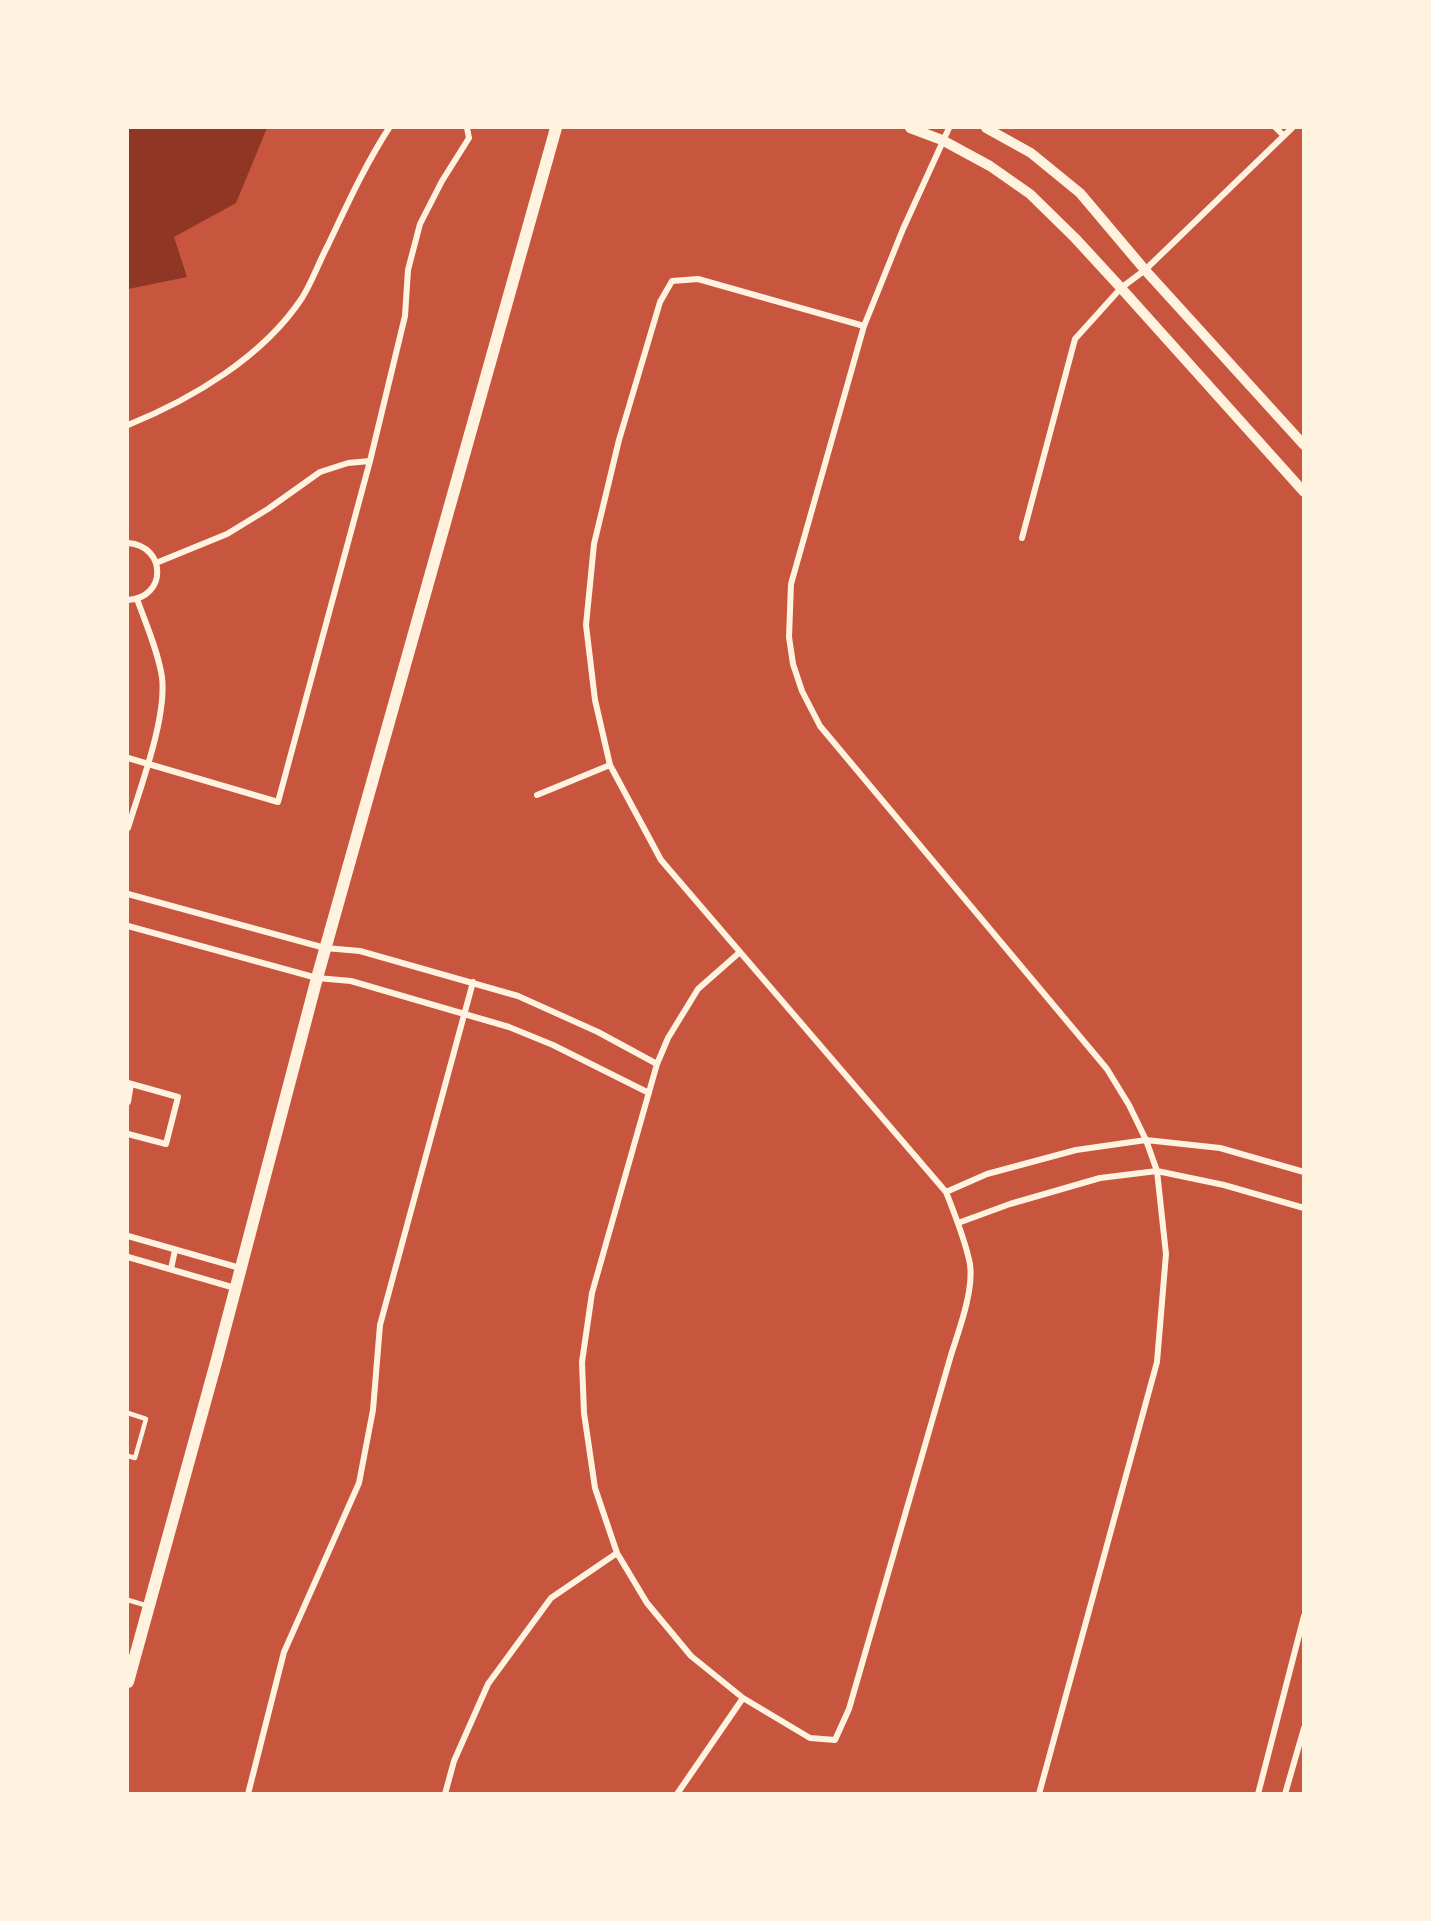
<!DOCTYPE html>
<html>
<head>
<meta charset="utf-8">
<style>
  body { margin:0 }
  #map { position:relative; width:1431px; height:1921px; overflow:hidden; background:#c8553d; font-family:"Fira Sans",sans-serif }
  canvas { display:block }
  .frame { position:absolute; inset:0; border:129px solid #fff3e0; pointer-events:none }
</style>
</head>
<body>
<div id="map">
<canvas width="1431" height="1921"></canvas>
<div class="frame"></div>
</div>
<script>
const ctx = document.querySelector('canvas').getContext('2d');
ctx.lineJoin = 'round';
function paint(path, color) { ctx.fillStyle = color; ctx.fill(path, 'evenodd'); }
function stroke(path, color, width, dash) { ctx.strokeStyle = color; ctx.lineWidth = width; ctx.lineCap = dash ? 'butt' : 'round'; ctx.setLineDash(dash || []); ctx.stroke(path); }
const water = new Path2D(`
  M128 128H267L236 203 174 237 187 277 128 289Z`);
const service = new Path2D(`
  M128 1413 146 1419 135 1458 128 1456
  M128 1600 148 1606`);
const minor = new Path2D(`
  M949 128 903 229 864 326 791 584 789 637 793 664 802 691 820 726 1107 1069 1129 1105 1146 1140 1157 1171 1166 1254 1157 1362 1039 1794
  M1276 128 1283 135
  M128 425C192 399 263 357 302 298 312 282 319 262 328 245 347 205 365 165 389 128
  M1022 538 1075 339 1121 288 1145 270 1292 128
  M128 543C167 546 167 598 128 600
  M156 563 227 534 268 509 320 472 348 463 370 461
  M128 758 278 802 370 461 405 316 408 270 420 224 442 181 469 138 467 128
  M537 795 610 765
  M128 828C140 788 167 718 162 677 158 651 146 624 137 599
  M128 894 325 948 360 951 518 996 598 1032 657 1064
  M128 926 317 978 351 981 509 1027 553 1045 649 1093
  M740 952 698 989 668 1038 657 1064 592 1293 582 1362 584 1413 595 1488 617 1553 647 1603 691 1656 743 1698 810 1738 835 1740 849 1709 951 1355C959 1330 974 1290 970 1264 965 1239 955 1215 946 1192L661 860 610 765 595 700 586 625 594 544 619 440 660 302 672 281 698 279 864 326
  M128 1083 178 1097 166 1144 128 1134
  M128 1102 131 1084
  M946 1192 987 1174 1076 1150 1146 1140 1220 1148 1304 1172
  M958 1223 1010 1204 1100 1178 1157 1171 1224 1185 1304 1208
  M128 1236 240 1268
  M128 1257 235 1288
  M171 1269 175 1250
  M248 1794 284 1652 359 1483 373 1410 380 1325 473 982
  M445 1794 454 1761 488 1684 551 1598 617 1553
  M677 1794 743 1698
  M1258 1794 1304 1616
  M1285 1794 1304 1728`);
const tertiary = new Path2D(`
  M910 128 942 140 990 166 1030 194 1075 238 1121 288 1304 492
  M986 128 1031 153 1080 193 1145 270 1304 445`);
const secondary = new Path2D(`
  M128 1682 217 1359 317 978 556 128`);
paint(water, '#8f3625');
stroke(service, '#fff3e0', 4.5);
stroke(minor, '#fff3e0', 6);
stroke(tertiary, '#fff3e0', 10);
stroke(secondary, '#fff3e0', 12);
</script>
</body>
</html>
